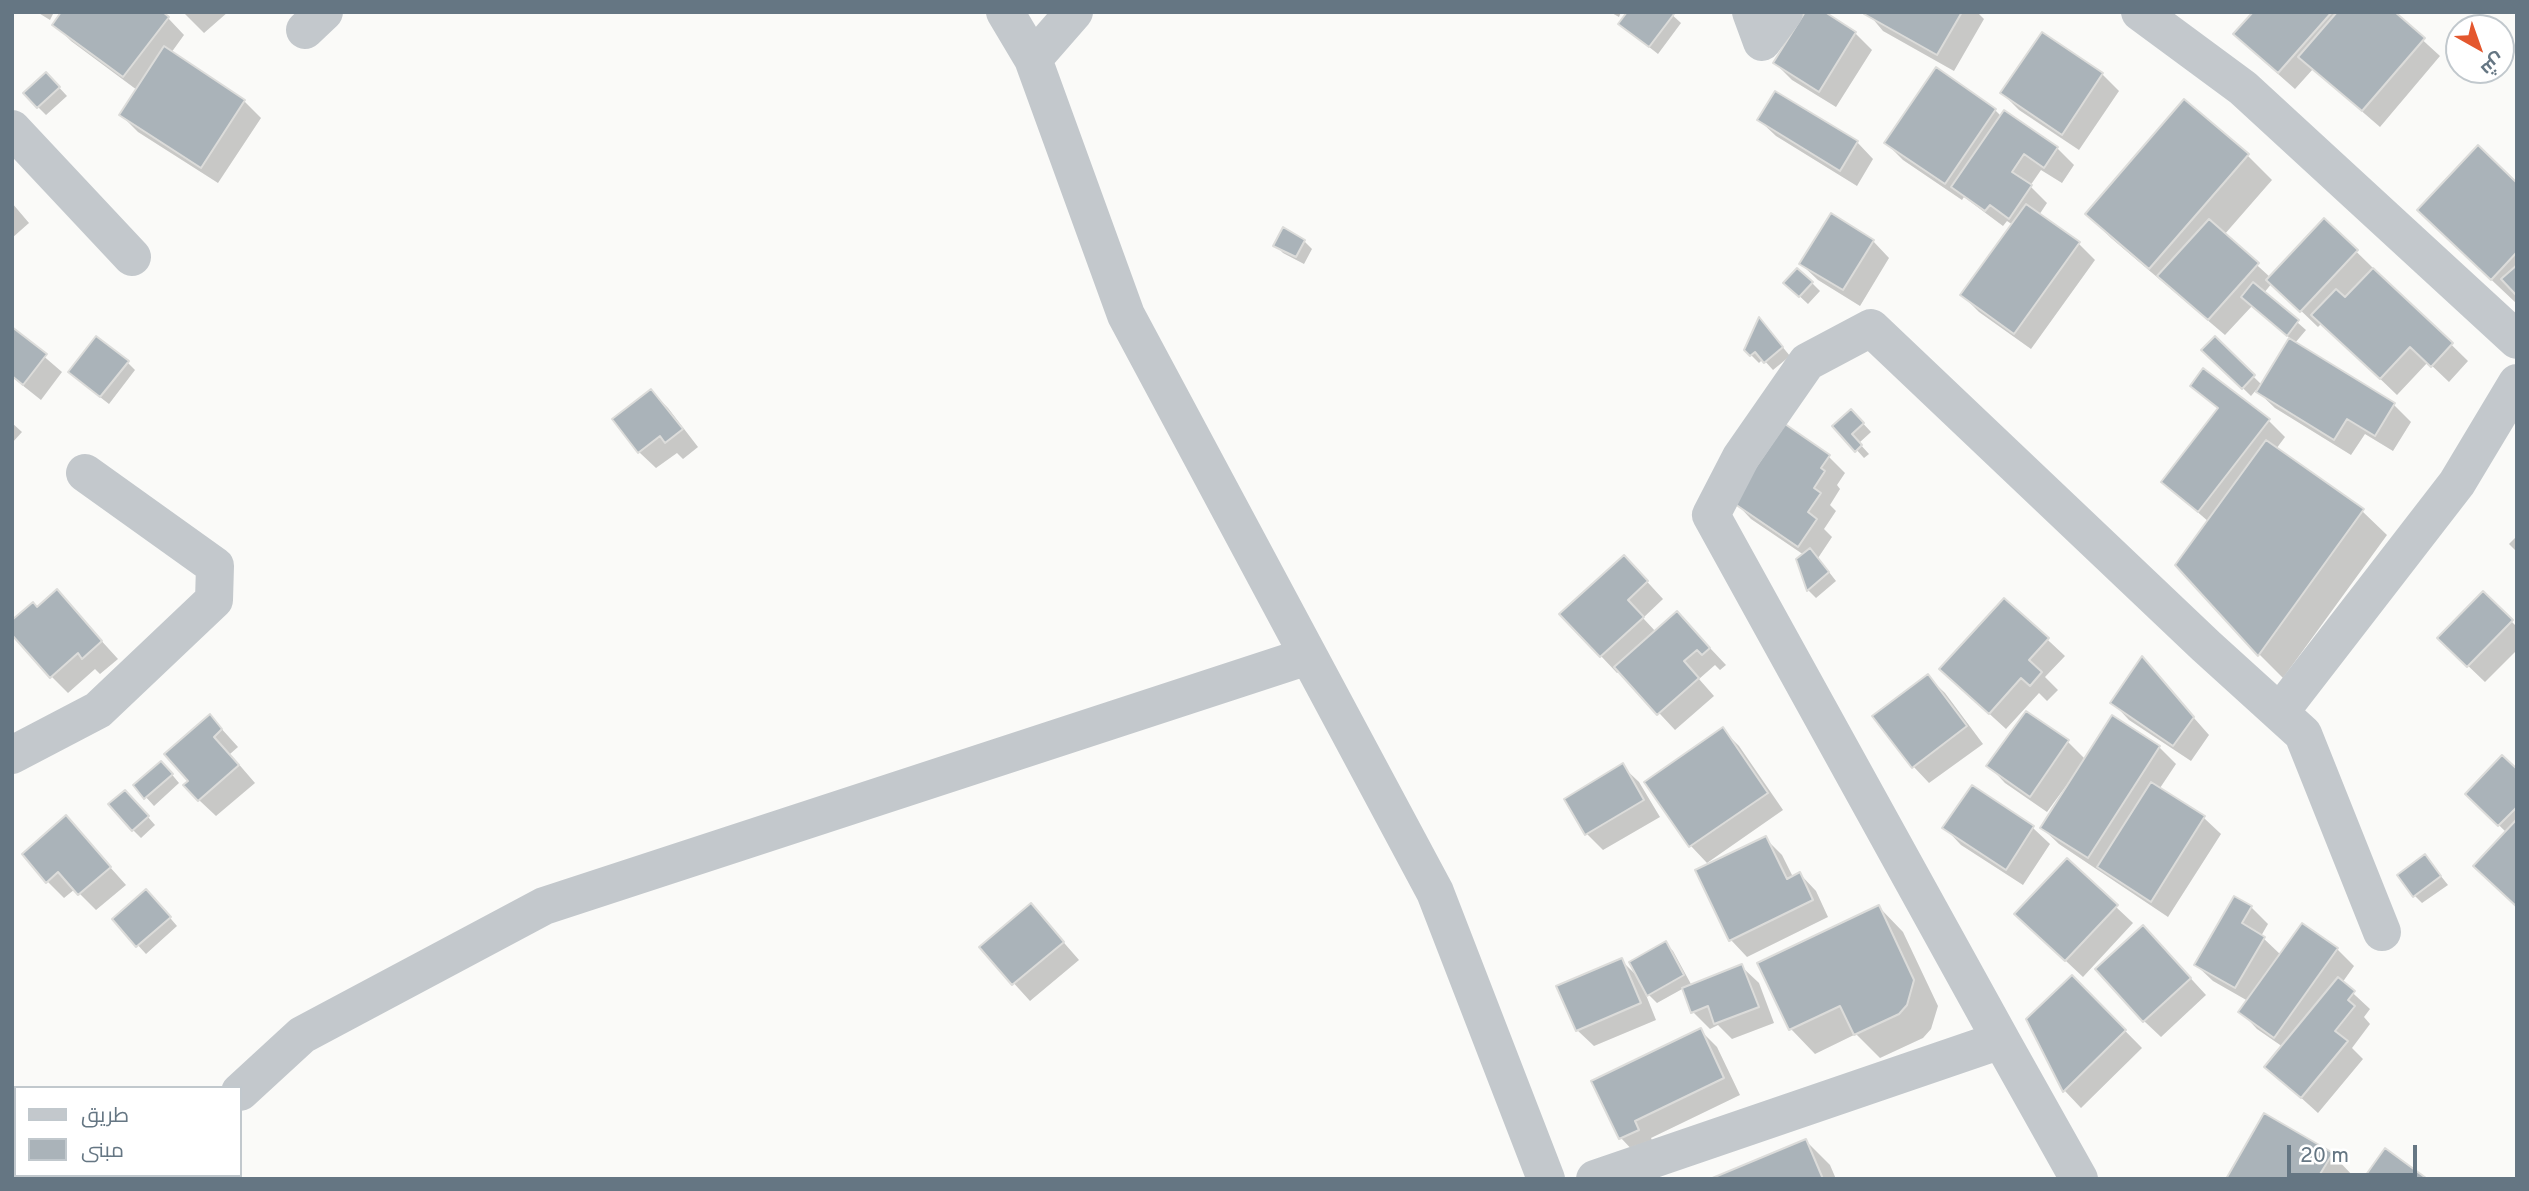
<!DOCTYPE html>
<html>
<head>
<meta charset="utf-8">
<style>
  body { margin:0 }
  #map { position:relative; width:2529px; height:1191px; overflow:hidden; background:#fafaf8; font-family:Overpass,Cairo,sans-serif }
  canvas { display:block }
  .frame { position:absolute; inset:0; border:14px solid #657683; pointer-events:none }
  .legend { position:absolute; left:14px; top:1086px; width:228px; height:91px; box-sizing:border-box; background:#fff; border:2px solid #c1c8cd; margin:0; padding:9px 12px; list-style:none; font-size:21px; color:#657683 }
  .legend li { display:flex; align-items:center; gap:14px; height:35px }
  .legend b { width:35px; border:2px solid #c1c8cd }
  .north { position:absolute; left:2445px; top:14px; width:70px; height:70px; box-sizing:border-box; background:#fff; border:2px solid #c1c8cd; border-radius:50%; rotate:140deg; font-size:19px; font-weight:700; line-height:28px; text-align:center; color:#657683 }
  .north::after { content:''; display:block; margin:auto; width:24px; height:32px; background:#e4572e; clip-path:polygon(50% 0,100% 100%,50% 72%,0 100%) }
  .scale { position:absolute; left:2287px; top:1145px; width:130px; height:32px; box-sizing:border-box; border:4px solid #657683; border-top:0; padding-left:9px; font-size:21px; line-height:24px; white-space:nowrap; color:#657683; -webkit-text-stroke:5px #fff; paint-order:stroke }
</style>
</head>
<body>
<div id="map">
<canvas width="2529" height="1191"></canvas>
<div class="frame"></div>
<ul class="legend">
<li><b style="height:9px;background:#c3c8cc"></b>طريق</li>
<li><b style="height:19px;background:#aab3b9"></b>مبنى</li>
</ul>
<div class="north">ش</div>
<div class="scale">20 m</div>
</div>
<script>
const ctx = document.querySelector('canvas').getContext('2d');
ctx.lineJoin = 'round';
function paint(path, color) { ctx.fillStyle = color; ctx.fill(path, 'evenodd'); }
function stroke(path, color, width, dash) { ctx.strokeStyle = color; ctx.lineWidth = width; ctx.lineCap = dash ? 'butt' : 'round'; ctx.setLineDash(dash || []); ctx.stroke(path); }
const shadow = new Path2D(`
  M37 12H54L50 20Z
  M183 12H228L204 33Z
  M1610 12H1621L1619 17Z
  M1669 12 1681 23 1658 54 1620 24Z
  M1867 12H1977L1984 19 1954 71 1883 31Z
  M2255 12H2392L2440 56 2380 127 2313 69 2295 89 2252 51 2236 34Z
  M168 18 184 35 171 53 244 101 261 118 218 183 138 132 121 115 137 90 71 41 54 24Z
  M1855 33 1872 50 1836 107 1792 80 1775 63Z
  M2102 74 2119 91 2079 150 2019 110 2002 93Z
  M54 82 67 96 46 115 38 107Z
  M1995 110 2002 117 2057 148 2074 165 2062 183 2041 170 2030 186 2047 203 2039 215 2079 244 2095 260 2031 349 1979 312 1962 295 2013 225 2007 221 2003 226 1964 197 1962 200 1903 160 1886 143Z
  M1759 120 1857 142 1873 159 1857 186 1776 136Z
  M2248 156 2272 180 2224 235 2271 278 2324 220 2468 361 2449 382 2428 362 2397 395 2322 323 2318 327 2272 283 2264 293 2306 330 2295 343 2394 405 2411 422 2393 451 2365 434 2351 455 2275 408 2256 390 2251 396 2204 350 2215 339 2262 385 2291 339 2252 306 2225 335 2111 238 2087 214Z
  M2517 185V302L2516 303 2443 234Z
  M12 203 29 223 12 238Z
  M1284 229 1304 241 1312 249 1304 264 1283 253 1275 245Z
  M1873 241 1889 258 1860 306 1818 280 1801 264Z
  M1812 283 1820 291 1808 304 1794 291Z
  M1767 328 1790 356 1773 370 1763 359 1759 363 1751 355Z
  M12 329 62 372 41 400 12 377Z
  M127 362 135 370 109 404 78 380Z
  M2193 386 2268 420 2285 437 2276 449 2362 511 2387 535 2283 678 2259 654 2209 522 2163 482 2219 410Z
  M651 391 668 408 698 447 683 459 677 453 656 468 639 452Z
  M1859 419 1871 432 1859 443 1869 454 1864 458 1835 426Z
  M12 423 22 432 12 443Z
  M1828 456 1845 473 1837 485 1840 489 1830 505 1836 511 1824 529 1832 537 1818 558 1836 581 1816 598 1808 590 1798 560 1804 555 1751 519 1735 502Z
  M2517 536V552L2509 544Z
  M1640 574 1663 599 1643 618 1656 632 1677 613 1726 665 1720 670 1715 665 1699 679 1714 696 1675 730 1620 671 1617 673 1601 656Z
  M57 592 118 659 100 674 95 669 68 693 51 676 37 609Z
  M2483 593 2517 627V650L2485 682 2439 638Z
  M2005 600 2065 656 2045 677 2058 690 2047 701 2039 693 2006 729 1958 685Z
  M2142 659 2209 735 2191 761 2129 720 2113 703Z
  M1928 677 1945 693 1983 744 1929 783 1913 766Z
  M2026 713 2068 742 2086 760 2113 718 2159 747 2176 764 2160 788 2204 818 2221 834 2168 917 2059 844 2042 828 2068 788 2066 786 2047 812 2005 783 1989 766Z
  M210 716 238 747 230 754 255 783 216 816 199 800 191 781Z
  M1722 729 1739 746 1783 810 1707 863 1691 846 1647 782Z
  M1622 766 1639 782 1660 817 1603 850 1587 834Z
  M169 771 179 783 154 806 135 785Z
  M2517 771V906L2507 833 2467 794Z
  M1972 788 2033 828 2050 844 2023 885 1961 845 1945 828Z
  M133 800 155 825 141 838 133 830Z
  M66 818 126 885 96 910 75 889 64 898 47 881Z
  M1765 838 1782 855 1793 877 1800 874 1816 891 1828 917 1747 957 1731 940Z
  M2425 856 2448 885 2422 903 2414 895Z
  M154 899 177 926 146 954 114 919Z
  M1031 905 1079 960 1030 1001 981 947Z
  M1879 907 1903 932 1938 1006 1931 1029 1923 1038 1880 1058 1856 1034 1815 1054 1791 1029Z
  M2116 907 2133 923 2083 977 2033 930Z
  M2251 907 2268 924 2261 936 2281 955 2302 925 2337 949 2354 966 2342 983 2370 1009 2364 1017 2370 1024 2352 1048 2363 1059 2318 1113 2267 1067 2283 1047 2257 1029 2241 1012 2248 1001 2213 981 2196 965Z
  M1665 943 1673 951 1692 986 1742 967 1759 983 1774 1023 1732 1039 1718 1025 1710 1029 1693 1012 1684 988 1657 1003 1644 990 1656 1020 1594 1046 1577 1030 1621 960 1637 976Z
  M2159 944 2206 995 2161 1037 2144 1021Z
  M2072 977 2142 1048 2081 1108 2065 1091 2029 1019Z
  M1700 1030 1717 1047 1740 1095 1651 1138 1655 1147 1637 1155 1621 1138 1593 1082Z
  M1806 1141 1830 1165 1836 1179H1714Z
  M2332 1154 2356 1179H2228Z`);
const building = new Path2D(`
  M61 12H163L169 17 123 77 52 25Z
  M1627 12H1672L1674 14 1649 47 1618 24Z
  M1805 12H1825L1856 32 1819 92 1773 63Z
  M1865 12H1962L1937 55 1864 14Z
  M2253 12H2332L2278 73 2233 34Z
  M2337 12H2395L2425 38 2362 111 2298 57Z
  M2042 32 2103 73 2062 135 2000 93Z
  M164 46 245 100 201 168 119 115Z
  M1936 67 1996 109 1945 184 1884 143Z
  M46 72 60 87 37 108 23 93Z
  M1775 91 1858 141 1840 171 1757 120Z
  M2184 99 2249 154 2149 269 2085 214Z
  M2004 110 2058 147 2044 168 2024 154 2012 172 2032 185 2009 219 1990 205 1985 211 1951 187Z
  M2478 145 2517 183V252L2491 280 2417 210Z
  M2026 204 2080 242 2014 334 1960 295Z
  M1831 213 1874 240 1843 290 1799 264Z
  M2324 218 2358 250 2300 312 2266 280Z
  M2209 219 2259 263 2208 320 2157 276Z
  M1283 227 1305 240 1296 257 1273 246Z
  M2517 265V296L2501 279Z
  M1797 268 1813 282 1799 297 1783 283Z
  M2373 268 2453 343 2431 367 2410 347 2380 379 2311 315 2336 289 2345 297Z
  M2253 282 2299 320 2287 336 2241 297Z
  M1759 317 1783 347 1764 363 1755 352 1750 356 1744 350Z
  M12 327 47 354 23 385 12 376Z
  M96 336 129 361 100 397 68 372Z
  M2215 336 2255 375 2242 389 2201 350Z
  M2289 338 2395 403 2375 436 2347 419 2334 440 2256 392Z
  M2203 368 2270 419 2198 512 2161 482 2218 408 2190 386Z
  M651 389 683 429 665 443 660 436 638 453 612 419Z
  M1851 409 1864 423 1852 434 1862 445 1855 452 1832 426Z
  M1785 424 1830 455 1821 468 1825 471 1814 488 1821 493 1808 512 1817 519 1798 547 1732 502Z
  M2266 440 2364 509 2258 656 2175 565Z
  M1810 548 1829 572 1807 591 1796 559Z
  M1624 555 1648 581 1628 600 1644 617 1600 657 1559 614Z
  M57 589 102 641 82 659 78 653 50 678 12 635V620L33 602 37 607Z
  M2483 591 2513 620 2467 667 2437 638Z
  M2004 598 2049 638 2029 660 2042 672 2030 686 2021 678 1989 714 1939 669Z
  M1677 611 1710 648 1702 655 1697 650 1684 661 1699 678 1657 715 1614 667Z
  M2142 656 2194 717 2173 746 2110 703Z
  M1928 674 1967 726 1912 768 1872 716Z
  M2026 711 2069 740 2030 797 1986 766Z
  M210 714 222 729 214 737 239 765 198 801 183 785 188 781 164 754Z
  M2112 715 2160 746 2088 858 2040 828Z
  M1723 727 1768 793 1689 847 1644 782Z
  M2502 755 2517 769V807L2498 826 2465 794Z
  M161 761 173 774 144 799 133 785Z
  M1623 763 1644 800 1585 835 1564 799Z
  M2151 782 2205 816 2151 902 2097 867Z
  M1972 785 2034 826 2006 870 1942 828Z
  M125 790 149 816 132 831 108 804Z
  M66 815 111 867 78 895 58 872 46 883 22 854Z
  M2517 819V907L2473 866Z
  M1766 836 1787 879 1800 872 1813 900 1729 941 1695 870Z
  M2425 854 2441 876 2413 897 2397 875Z
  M2067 858 2118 905 2065 961 2014 914Z
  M146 889 171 917 136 947 112 919Z
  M2234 896 2252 906 2242 923 2265 937 2235 988 2194 965Z
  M1031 903 1064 942 1012 985 979 947Z
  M1879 905 1914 980 1907 1005 1899 1014 1854 1035 1840 1006 1789 1030 1757 963Z
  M2302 923 2338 948 2274 1038 2238 1012Z
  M2143 925 2191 978 2143 1022 2095 969Z
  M1666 941 1684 975 1647 996 1629 962Z
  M1622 958 1641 1003 1576 1031 1556 986Z
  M1742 964 1759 1007 1714 1024 1708 1006 1691 1013 1682 988Z
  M2072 975 2126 1030 2063 1092 2026 1019Z
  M2338 977 2355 991 2348 1000 2355 1006 2335 1031 2348 1041 2301 1098 2264 1067Z
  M1701 1028 1724 1078 1635 1121 1639 1130 1619 1139 1591 1081Z
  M2264 1113 2333 1153 2317 1179H2226Z
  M1806 1139 1823 1179H1710Z
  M2385 1148 2426 1178V1179H2363Z`);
const street = new Path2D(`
  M1005 12 1033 59 1126 315 1435 892 1546 1179
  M1751 12 1762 42 1784 12
  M2140 12 2243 88 2517 340
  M305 30 324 12
  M1033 59 1074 12
  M12 129 132 257
  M2280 712 2457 483 2517 383
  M12 755 98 710 214 600 215 566 85 473
  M2001 1040 2079 1179
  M240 1092 302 1035 544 906 1308 656
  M143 1179 147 1175
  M1595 1179 2001 1040 1711 515 1741 457 1807 362 1871 328 2206 646 2303 734 2382 932`);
paint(shadow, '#0003');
paint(building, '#aab3b9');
stroke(building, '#dcdcda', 2);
stroke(street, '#c3c8cc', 38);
</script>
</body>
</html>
